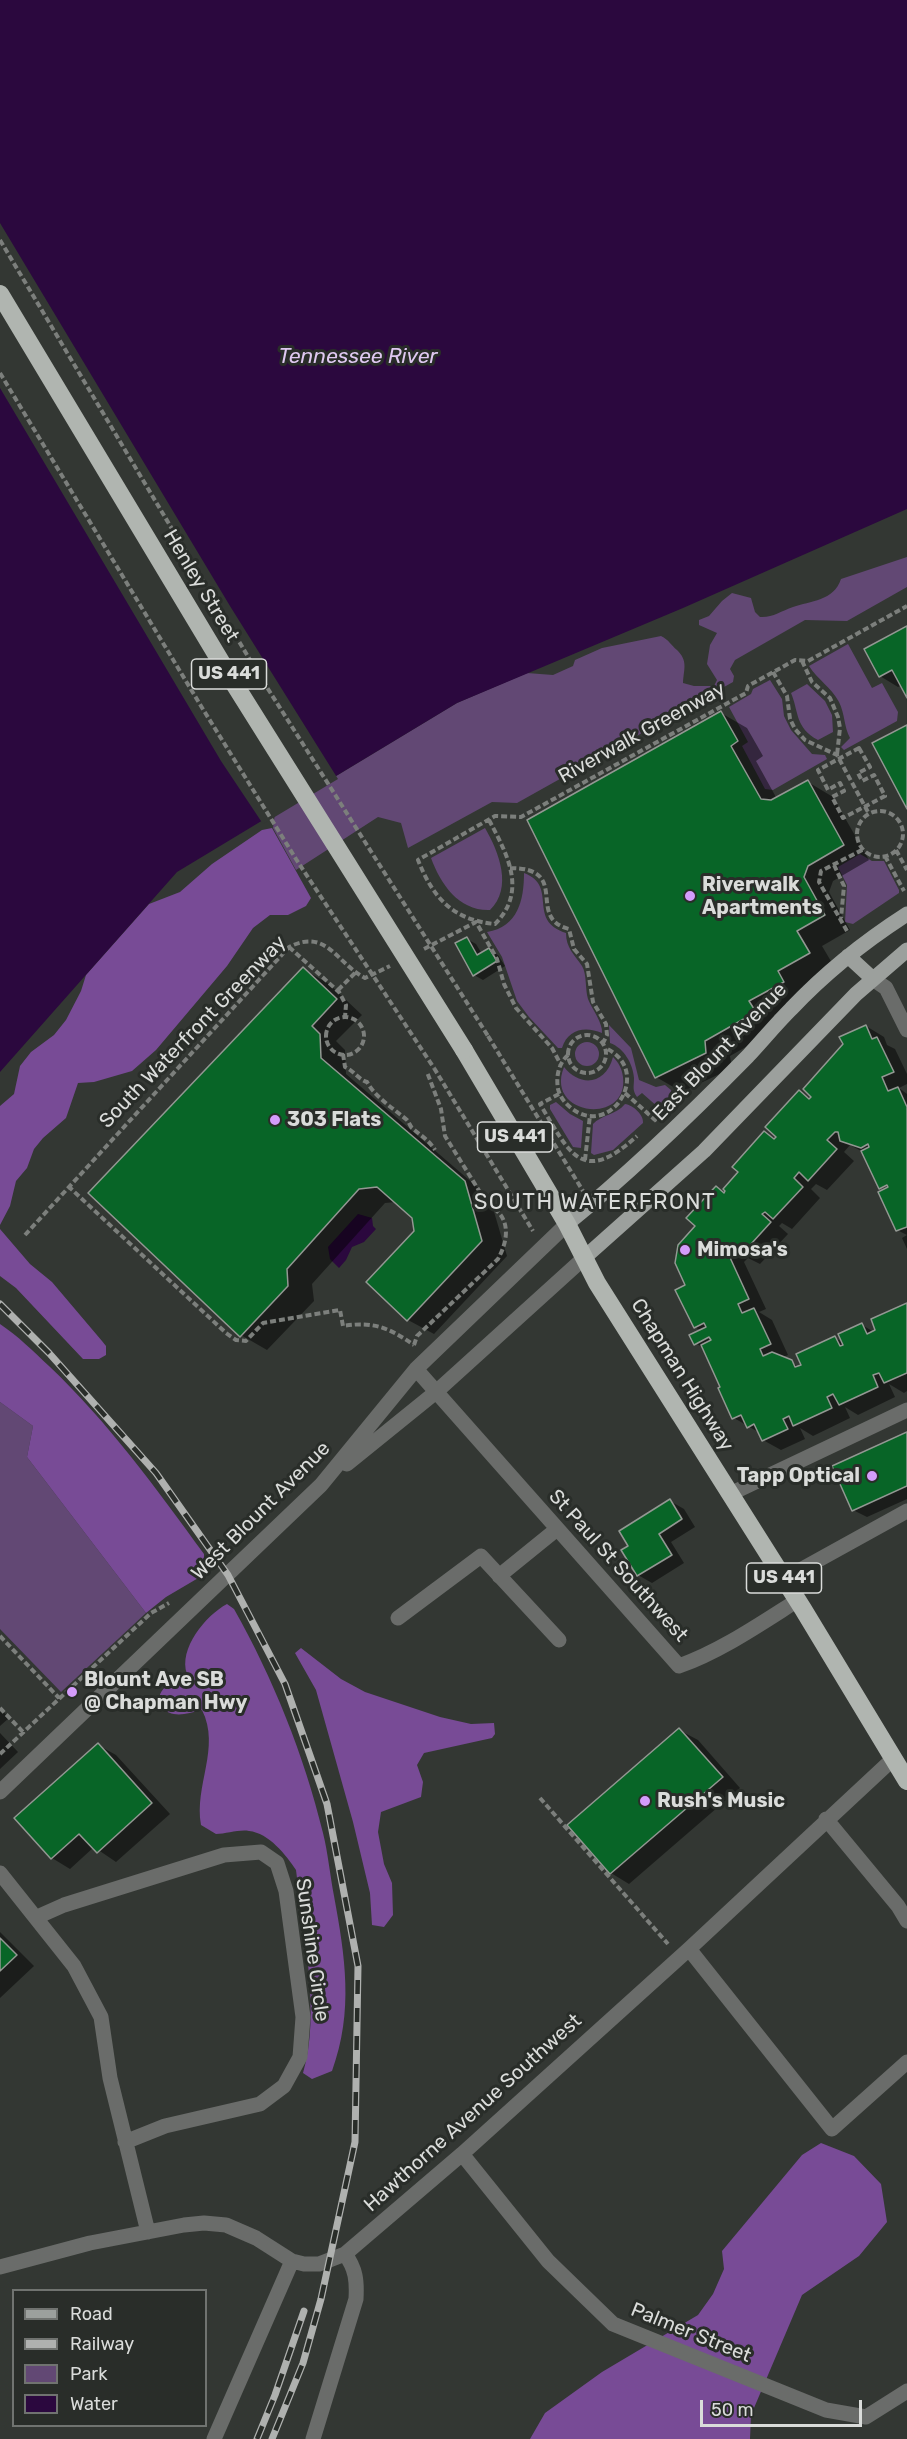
<!DOCTYPE html>
<html>
<head>
<meta charset="utf-8">
<style>
  body { margin:0 }
  #map { position:relative; width:907px; height:2439px; overflow:hidden; background:#333733; font-family:Rubik,sans-serif }
  canvas { display:block }
  .legend { position:absolute; left:12px; top:2289px; width:195px; height:138px; box-sizing:border-box; background:#292d29; border:2px solid #707370; margin:0; padding:8px 10px; list-style:none; font-size:18px; color:#dadcda }
  .legend li { display:flex; align-items:center; gap:12px; height:30px }
  .legend b { width:30px; border:2px solid #707370 }
  .scale { position:absolute; left:700px; top:2400px; width:162px; height:27px; box-sizing:border-box; border:3px solid #dadcda; border-top:0; padding-left:8px; font-size:18px; line-height:21px; white-space:nowrap; color:#dadcda; -webkit-text-stroke:4px #292d29; paint-order:stroke }
</style>
</head>
<body>
<div id="map">
<canvas width="907" height="2439"></canvas>
<ul class="legend">
<li><b style="height:8px;background:#9ca09d"></b>Road</li>
<li><b style="height:8px;background:#afb1af"></b>Railway</li>
<li><b style="height:16px;background:#624874"></b>Park</li>
<li><b style="height:16px;background:#2b083e"></b>Water</li>
</ul>
<div class="scale">50 m</div>
</div>
<script>
const ctx = document.querySelector('canvas').getContext('2d');
ctx.lineJoin = 'round';
function paint(path, color) { ctx.fillStyle = color; ctx.fill(path, 'evenodd'); }
function stroke(path, color, width, dash) { ctx.strokeStyle = color; ctx.lineWidth = width; ctx.lineCap = dash ? 'butt' : 'round'; ctx.setLineDash(dash || []); ctx.stroke(path); }
function label(font, color, halo, rows, align = 'center') {
  ctx.font = font + ' Rubik,sans-serif'; ctx.lineWidth = 6; ctx.setLineDash([]); ctx.textBaseline = 'middle'; ctx.strokeStyle = halo; ctx.fillStyle = color; for (const [text, x, y, turn = 0] of rows) {
    ctx.save(); ctx.translate(x, y); ctx.rotate((+turn || 0) * Math.PI / 180); ctx.textAlign = isNaN(turn) ? turn : align; if (halo) ctx.strokeText(text, 0, 0); ctx.fillText(text, 0, 0); ctx.restore();
  }
}
const green = new Path2D(`
  M907 557V587L847 621 805 620 735 660 730 669 734 676 733 682 517 803 492 802 408 848 401 823 378 817 296 870 273 828 275 813 457 703 527 673 553 675 573 666 575 660 602 648 661 636C669 640 671 645 677 650 688 661 684 668 683 683L694 686H714L717 680 707 664 710 645 717 633 699 625V620L709 616 722 601 732 593 751 598 755 612 760 617C772 618 781 611 793 607 810 601 834 601 841 579Z
  M848 644 872 688 882 683 898 712 897 721 844 750 841 747 850 738C844 727 845 714 839 702 831 687 818 680 809 666Z
  M770 680 782 699 784 716 791 730 812 754 825 755 827 759 773 790 765 789 742 746 748 742 729 707 751 694 753 689Z
  M807 684 825 701 832 715 833 732 818 740C795 728 799 712 791 693Z
  M485 828C499 852 513 888 490 910 459 911 441 885 431 858Z
  M860 854 872 861H884L899 890V893L853 924 845 922 847 885 838 867Z
  M524 873C559 886 526 920 566 933 566 948 574 954 582 966 587 974 585 989 588 999 592 1009 603 1023 602 1033 585 1026 568 1029 562 1048H558L529 1017 517 1001 502 957 487 932C518 927 524 900 524 873Z
  M609 1025 631 1048 639 1080 656 1087 665 1085 671 1090 672 1096 659 1108 642 1093 637 1097C632 1090 634 1087 634 1078 633 1064 624 1048 610 1043Z
  M575 1054a12 12 0 1 1 24 0a12 12 0 1 1-24 0Z
  M613 1057C619 1063 622 1069 623 1077 629 1126 544 1116 564 1067 581 1088 606 1084 613 1057Z
  M556 1102 570 1114 583 1121 581 1148 573 1147 550 1109V1105Z
  M625 1104C633 1105 644 1115 643 1123L613 1150 594 1155 591 1153 593 1124C601 1115 616 1115 625 1104Z
  M0 1402 33 1426 27 1457 146 1613 61 1692 0 1629Z`);
const forest = new Path2D(`
  M272 828 311 898 306 906 288 915H270L253 928 227 966 156 1050 132 1071 94 1082 78 1083 66 1118 43 1138 34 1149 27 1168 16 1181 10 1206 0 1225V1106L14 1094 20 1066 31 1052 54 1035 66 1020 81 991 86 975 149 904 180 892 212 864 262 830Z
  M0 1229 30 1264 52 1282 102 1341 106 1346V1355L99 1359H83L16 1288 0 1276Z
  M0 1324C18 1336 33 1351 49 1366 108 1422 156 1488 204 1554V1563L200 1577 166 1597 146 1613 27 1457 33 1426 0 1402Z
  M227 1604 234 1609C273 1678 304 1755 323 1833 328 1853 330 1875 334 1896 345 1956 354 2011 332 2071L312 2079 303 2073C321 2015 303 1930 296 1870 286 1855 269 1833 249 1831 240 1829 226 1834 216 1834L201 1825C194 1785 221 1748 202 1710 185 1714 173 1719 159 1706 157 1685 172 1685 187 1674 178 1649 206 1615 227 1604Z
  M301 1648 341 1679 365 1692 440 1717 471 1724 494 1723 495 1734 492 1738 424 1753 417 1765 423 1782 421 1797 381 1812 378 1832 384 1864 392 1883 393 1915 384 1927 372 1925 370 1893 353 1822 316 1690 295 1653Z
  M821 2143 854 2156 881 2184 887 2222 859 2256 802 2295 751 2415 750 2439H530L545 2413 602 2372 698 2315 713 2294 724 2269 722 2251 802 2155Z`);
const water = new Path2D(`
  M0 0H907V509L683 608 457 703 177 872 0 1072Z
  M358 1214 372 1218 373 1226 376 1229 364 1242 352 1247 346 1260 339 1268 330 1259 328 1247Z`);
const pier = new Path2D(`
  M0 223 230 606 338 779 263 824 221 761 0 388Z`);
const shadow = new Path2D(`
  M907 628V695L902 685 898 687 880 676Z
  M721 713 747 728 763 756 756 761 777 799 808 782 833 797 869 860 833 881 829 892 850 930 822 946 835 968 803 986 808 996 774 1015 781 1027 730 1056 732 1068 682 1092 656 1077Z
  M467 939 476 944 482 954 489 950 498 955 505 966 483 980 474 975Z
  M303 969 329 984 362 1015 336 1041 345 1050 346 1074 490 1198 507 1256 434 1334 408 1320 415 1231 413 1217 396 1202 385 1203 312 1284 314 1301 267 1350 241 1335Z
  M866 1026 884 1037 887 1045 895 1049 907 1074V1084L899 1088 907 1094V1235L897 1230 885 1190 880 1187 863 1152 850 1145 844 1152 854 1161 827 1190 816 1184 811 1189 820 1198 792 1229 782 1223 779 1226 788 1234 760 1264 748 1258 744 1262 766 1309 759 1312 772 1320 788 1355 781 1358 800 1367 835 1338 844 1343 862 1325 874 1332 907 1305V1391L904 1393 889 1384 895 1397 858 1415 845 1407 850 1418 813 1436 800 1428 805 1439 781 1450 763 1440 760 1433 734 1418 722 1387 704 1348 695 1343 701 1331 695 1327 687 1286 697 1226 716 1188 725 1193 765 1133 776 1139 799 1092 811 1099Z
  M907 1235V1249L902 1238Z
  M907 1434V1499L867 1517 853 1510Z
  M670 1501 684 1509 695 1527 671 1542 684 1563 652 1583 638 1575Z
  M0 1708 9 1718 0 1726Z
  M679 1730 698 1740 740 1788 629 1884 611 1873 569 1825Z
  M0 1733 18 1752 0 1769Z
  M98 1745 116 1755 170 1814 116 1862 94 1847 70 1869 52 1858 16 1818Z
  M0 1932 34 1966 0 1998Z`);
const building = new Path2D(`
  M907 626V698L892 670 879 677 864 649Z
  M721 711 738 741 731 746 761 799 771 800 808 780 844 845 808 866 804 877 825 915 797 931 810 953 778 971 784 982 749 1001 756 1012 705 1041 706 1053 655 1078 527 820Z
  M907 725V809L872 743Z
  M467 937 477 955 489 948 497 961 473 976 455 943Z
  M303 967 337 999 312 1026 320 1034 321 1058 465 1181 482 1241 407 1321 366 1282 414 1231 412 1218 377 1187 359 1189 287 1269 288 1286 240 1337 88 1193Z
  M866 1025 872 1039 877 1037 894 1072 882 1077 888 1091 898 1087 907 1107V1227L896 1231 878 1192 888 1187 887 1185 879 1189 861 1151 869 1147 868 1144 861 1148 840 1141 838 1132H835L827 1140 837 1149 808 1181 799 1172 794 1178 803 1187 773 1219 765 1212 762 1214 771 1222 741 1255 731 1246 727 1251 749 1299 738 1304 742 1313 754 1308 771 1344 760 1349 763 1356 772 1352 792 1360 795 1367 801 1365 796 1354 835 1336 840 1346 843 1345 838 1334 862 1323 867 1334 875 1330 871 1319 907 1303V1373L884 1383 879 1373 873 1375 878 1387 839 1405 833 1394 827 1397 832 1408 793 1426 789 1416 783 1419 788 1429 762 1441 754 1424 747 1428 741 1415 732 1419 718 1388 720 1387 701 1345 711 1340 709 1337 694 1345 689 1335 706 1327 704 1323 694 1328 675 1290 685 1285 675 1263 678 1245 695 1226 686 1218 716 1186 724 1193 725 1191 723 1189 738 1172 732 1167 764 1131 774 1139 776 1137 765 1127 799 1090 809 1099 811 1097 803 1089 843 1044 839 1037Z
  M907 1432V1486L852 1511 832 1466Z
  M670 1499 682 1519 659 1534 672 1555 637 1576 621 1550 628 1546 619 1531Z
  M679 1728 723 1777 610 1874 567 1825Z
  M98 1743 152 1803 97 1853 79 1834 51 1859 14 1818Z
  M0 1938 17 1955 0 1971Z`);
const path = new Path2D(`
  M802 661 812 682 830 698 838 717 840 728 837 755
  M773 672 787 696 790 719 795 729 805 740 837 755 869 814
  M859 748 870 767 858 773 862 781 874 775 885 796 843 818 832 797 844 791 840 783 828 790 818 770Z
  M857 834a23 23 0 1 1 46 0a23 23 0 1 1-46 0Z
  M489 820C507 854 528 891 495 924 453 920 433 898 418 860L495 816 521 817 746 693 748 686 795 660 808 661 907 606
  M896 850 907 870
  M885 856 904 891
  M834 865 844 886 841 918
  M510 868C572 868 525 918 569 929L574 949 587 964 593 1002 606 1024 607 1035 603 1043
  M847 931 819 882 821 871 864 849
  M289 947 339 992 346 1005 345 1017
  M424 949 476 922 497 959 504 984 516 1008 552 1048 561 1065
  M338 990 355 973
  M326 1036a19 19 0 1 1 38 0a19 19 0 1 1-38 0Z
  M568 1054a19 19 0 1 1 38 0a19 19 0 1 1-38 0Z
  M488 1036 583 1191
  M343 1054 345 1067C354 1071 358 1079 367 1082 376 1098 393 1108 407 1120 409 1122 410 1126 412 1128 420 1135 429 1140 435 1150
  M568 1055C558 1064 556 1077 558 1089 560 1097 565 1103 571 1108 612 1140 654 1069 605 1048
  M434 1068 533 1231
  M625 1093 655 1120 652 1122
  M559 1094 540 1104C570 1154 582 1186 637 1136
  M585 1160 590 1115
  M68 1186 226 1333 236 1340 246 1341 263 1323 340 1310 343 1326C374 1321 389 1328 414 1345
  M25 1235 289 947C327 928 335 962 365 978L390 966
  M414 1345 417 1336 498 1259C509 1239 511 1216 488 1205L445 1136 441 1109 427 1072
  M0 1636 59 1698
  M0 1708 23 1732
  M0 1754 151 1613 169 1603
  M540 1798 668 1944`);
const minor = new Path2D(`
  M873 979 886 988 907 1030
  M416 1369 679 1666C721 1651 760 1624 798 1600
  M347 1464 436 1392 584 1258
  M730 1494 907 1410
  M499 1576 557 1529
  M784 1579 907 1511
  M398 1618 481 1556 559 1640
  M0 1792 321 1485 416 1369 567 1224
  M826 1819 898 1906 907 1921
  M0 1873 74 1966 101 2017 110 2078 148 2232
  M37 1917 64 1905 224 1855 261 1852 277 1863 286 1891 303 2017 300 2057 284 2086 260 2104 165 2126 125 2142
  M689 1949 832 2129 907 2062
  M462 2154 548 2261 613 2324 826 2410 866 2417 907 2391
  M0 2267 90 2243 184 2225 204 2223 226 2225 256 2238 292 2261 304 2264H319L345 2254 462 2154 689 1949 894 1758
  M214 2439 292 2261
  M313 2439 356 2299C357 2281 356 2269 345 2254`);
const major = new Path2D(`
  M848 956 873 979
  M567 1224C631 1172 690 1115 748 1056 762 1041 776 1024 791 1009 825 973 865 941 907 914
  M584 1258 704 1151 856 994 907 950`);
const highway = new Path2D(`
  M464 1050 567 1224 597 1283 803 1609 907 1781`);
const rail = new Path2D(`
  M0 1304 49 1353 156 1473 228 1575 285 1684 327 1804 358 1966 355 2142 321 2299 303 2363 272 2439
  M257 2439 275 2395 304 2311`);
const pathBridge = new Path2D(`
  M0 240 256 670 488 1036
  M0 373 201 706 296 859 434 1068`);
const highwayBridge = new Path2D(`
  M0 294 230 677 464 1050`);
const markers = [
  [690,896,6,"#d49cfb"],
  [275,1120,6,"#d49cfb"],
  [685,1250,6,"#d49cfb"],
  [872,1476,6,"#d49cfb"],
  [72,1692,6,"#d49cfb"],
  [645,1801,6,"#d49cfb"]
];
const shields = [
  [229,674,75],
  [515,1137,75],
  [784,1578,75]
];
const shieldNames = [
  ["US 441",229,674],
  ["US 441",515,1137],
  ["US 441",784,1578]
];
const streetNames = [
  ["Henley Street",201,586,59],
  ["Riverwalk Greenway",642,733,-29],
  ["South Waterfront Greenway",193,1032,-46],
  ["East Blount Avenue",720,1052,-46],
  ["Chapman Highway",682,1375,58],
  ["West Blount Avenue",261,1511,-45],
  ["St Paul St Southwest",618,1566,48],
  ["Sunshine Circle",312,1950,82],
  ["Hawthorne Avenue Southwest",473,2113,-42],
  ["Palmer Street",691,2333,22]
];
const poiNames = [
  ["Riverwalk",702,885],
  ["Apartments",702,908],
  ["303 Flats",287,1120],
  ["Mimosa's",697,1250],
  ["Tapp Optical",860,1476,"right"],
  ["Blount Ave SB",84,1680],
  ["@ Chapman Hwy",84,1703],
  ["Rush's Music",657,1801]
];
const waterNames = [
  ["Tennessee River",358,357]
];
const quarterNames = [
  ["SOUTH WATERFRONT",595,1203]
];
paint(green, '#624874');
paint(forest, '#784b96');
paint(water, '#2b083e');
paint(pier, '#333733');
paint(shadow, '#0007');
paint(building, '#086527');
stroke(building, '#939893', 1.5);
stroke(path, '#7c7f7c', 4, [6, 3]);
stroke(minor, '#6a6c6a', 15);
stroke(major, '#9ca09d', 15);
stroke(highway, '#b0b5b0', 18);
stroke(rail, '#afb1af', 7);
stroke(rail, '#292d29', 4.5, [14]);
stroke(pathBridge, '#7c7f7c', 4, [6, 3]);
stroke(highwayBridge, '#b0b5b0', 18);
for (const [x, y, r, color] of markers) { const dot = new Path2D(); dot.arc(x, y, r, 0, 2 * Math.PI); ctx.fillStyle = color; ctx.fill(dot); stroke(dot, '#292d29', 2); }
for (const [x, y, w] of shields) { const box = new Path2D(); box.roundRect(x - w / 2, y - 15, w, 30, 4.5); ctx.fillStyle = '#292d29'; ctx.fill(box); stroke(box, '#dadcda', 1.5); }
label('bold 18px', '#dadcda', null, shieldNames);
label('20px', '#dadcda', '#292d29', streetNames);
label('bold 20px', '#dadcda', '#292d29', poiNames, 'left');
label('italic 21px', '#dfc8f1', '#292d29', waterNames);
ctx.letterSpacing = '1.5px';
label('22px', '#dadcda', '#292d29', quarterNames);
ctx.letterSpacing = '0px';
</script>
</body>
</html>
